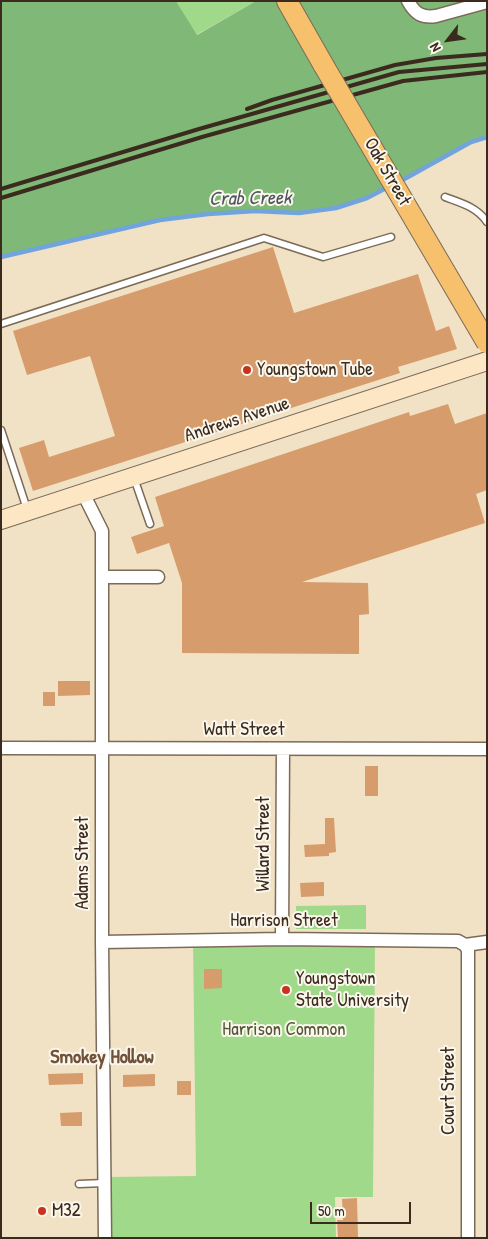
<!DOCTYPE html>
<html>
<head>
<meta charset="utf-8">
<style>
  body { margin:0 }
  #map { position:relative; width:488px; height:1239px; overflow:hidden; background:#f1e2c5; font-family:"Patrick Hand",sans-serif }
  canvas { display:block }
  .frame { position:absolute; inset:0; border:2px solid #3b2a1e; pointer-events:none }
  .north { position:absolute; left:423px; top:15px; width:50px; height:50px; -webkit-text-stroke:4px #fbf7ec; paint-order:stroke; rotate:240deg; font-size:14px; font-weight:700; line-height:20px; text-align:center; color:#3b2a1e }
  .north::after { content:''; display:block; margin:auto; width:18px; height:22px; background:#3b2a1e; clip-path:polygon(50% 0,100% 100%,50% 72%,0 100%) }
  .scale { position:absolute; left:310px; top:1202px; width:101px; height:22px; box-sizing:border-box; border:2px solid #3b2a1e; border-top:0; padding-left:6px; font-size:15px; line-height:18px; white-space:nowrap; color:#3b2a1e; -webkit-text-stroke:4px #fbf7ec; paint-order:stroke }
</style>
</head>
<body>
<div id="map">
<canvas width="488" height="1239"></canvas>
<div class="frame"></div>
<div class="north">N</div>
<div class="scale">50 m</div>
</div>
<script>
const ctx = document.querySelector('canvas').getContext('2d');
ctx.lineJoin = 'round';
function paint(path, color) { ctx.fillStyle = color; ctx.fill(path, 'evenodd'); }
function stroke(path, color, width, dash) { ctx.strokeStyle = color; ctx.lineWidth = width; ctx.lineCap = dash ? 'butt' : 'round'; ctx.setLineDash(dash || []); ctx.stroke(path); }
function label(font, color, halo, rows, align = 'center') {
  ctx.font = font + ' "Patrick Hand",sans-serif'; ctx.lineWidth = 4; ctx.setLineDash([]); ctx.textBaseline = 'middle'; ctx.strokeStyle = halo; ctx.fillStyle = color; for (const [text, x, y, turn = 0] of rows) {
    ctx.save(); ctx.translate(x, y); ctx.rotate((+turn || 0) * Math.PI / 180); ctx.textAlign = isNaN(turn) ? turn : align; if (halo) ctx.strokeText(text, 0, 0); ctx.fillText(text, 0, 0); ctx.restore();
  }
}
const green = new Path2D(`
  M176 1H256L196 35Z
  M366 905V929H296V906Z
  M193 940H375L373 1197H335L336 1238H105V1177L196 1176Z`);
const forest = new Path2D(`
  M1 1H176L197 35 256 1H487V137L471 143 394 185 367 198 336 208 299 213 255 211 208 214 160 220 1 257Z`);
const stream = new Path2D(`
  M399 182 471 142 487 137
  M1 257 160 220 208 214 255 211 299 213 336 208 367 198 390 186`);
const building = new Path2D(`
  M273 247 294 313 418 274 436 331 449 326 457 349 398 367 400 373 33 491 19 448 44 440 49 457 115 436 90 356 27 375 13 331Z
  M448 404 455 424 487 413V490L476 494 485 523 302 582 368 583 369 614 359 615V654L182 653V583L169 543 137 554 131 537 164 526 155 497 409 412 410 416Z
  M58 681H90V695L58 696Z
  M43 692H55V706H43Z
  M365 766H378V796H365Z
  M325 818H334L336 852 329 853V856L305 857 304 845 325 844Z
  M324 882V896L301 897 300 883Z
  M204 969H222V988L204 989Z
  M83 1073V1084L49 1085 48 1074Z
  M155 1074V1086L123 1087V1075Z
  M177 1081H191V1095H177Z
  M82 1112V1126H61L60 1113Z
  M357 1198 358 1238H338L337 1220H343L342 1199Z`);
const lane = new Path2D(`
  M445 197C461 203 477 207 487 222
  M1 324 264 238 323 257 391 237
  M1 430 27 509
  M134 478 150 524
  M79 1184 105 1183`);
const street = new Path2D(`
  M408 1C415 14 422 18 436 16L487 2
  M83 493 102 531V942L105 1238
  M103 577H158
  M1 748 487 749
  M282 939 283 749
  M102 942 282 939 458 941 465 945
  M465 945 468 950V1238
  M465 945 487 942`);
const secondary = new Path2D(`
  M1 520 487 361`);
const primary = new Path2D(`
  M287 1 324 66`);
const rail = new Path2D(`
  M247 109 272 100 395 65 436 58 487 54
  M1 189 199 129 399 72 487 64
  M1 198 202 137 403 81 487 72`);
const primaryBridge = new Path2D(`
  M324 66 487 343`);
const markers = [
  [247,370,5,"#c8321e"],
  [286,990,5,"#c8321e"],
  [42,1211,5,"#c8321e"]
];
const streetNames = [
  ["Oak Street",387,172,60],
  ["Andrews Avenue",237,420,-18],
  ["Watt Street",244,730],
  ["Willard Street",264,844,-90],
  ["Adams Street",83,863,-90],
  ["Harrison Street",284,921],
  ["Court Street",449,1091,-90]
];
const poiNames = [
  ["Youngstown Tube",257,370],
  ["Youngstown",296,979],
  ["State University",296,1001],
  ["M32",52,1211]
];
const parkNames = [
  ["Harrison Common",284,1030]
];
const waterNames = [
  ["Crab Creek",250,199,-1]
];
const neighbourhoodNames = [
  ["Smokey Hollow",102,1058]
];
paint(green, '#a1d98b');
paint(forest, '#80b977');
stroke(stream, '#71a4dd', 4.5);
paint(building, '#d79c6b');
stroke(lane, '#7b6a58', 9);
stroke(street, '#7b6a58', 15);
stroke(secondary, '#7b6a58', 20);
stroke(primary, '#7b6a58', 22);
stroke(lane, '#fff', 6);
stroke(street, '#fff', 12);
stroke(secondary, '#fce6c4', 18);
stroke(primary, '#f7c06c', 20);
stroke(rail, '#3b2a1e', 4);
stroke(primaryBridge, '#7b6a58', 22, []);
stroke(primaryBridge, '#f7c06c', 20);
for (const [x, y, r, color] of markers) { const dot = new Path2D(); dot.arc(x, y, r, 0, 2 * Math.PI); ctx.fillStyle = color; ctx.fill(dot); stroke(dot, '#fbf7ec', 2); }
label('19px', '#3b2a1e', '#fbf7ec', streetNames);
label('19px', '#3b2a1e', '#fbf7ec', poiNames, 'left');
label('19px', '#545639', '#fbf7ec', parkNames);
label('italic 20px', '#4e5561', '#fbf7ec', waterNames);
label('bold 20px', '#725239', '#fbf7ec', neighbourhoodNames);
</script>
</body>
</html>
